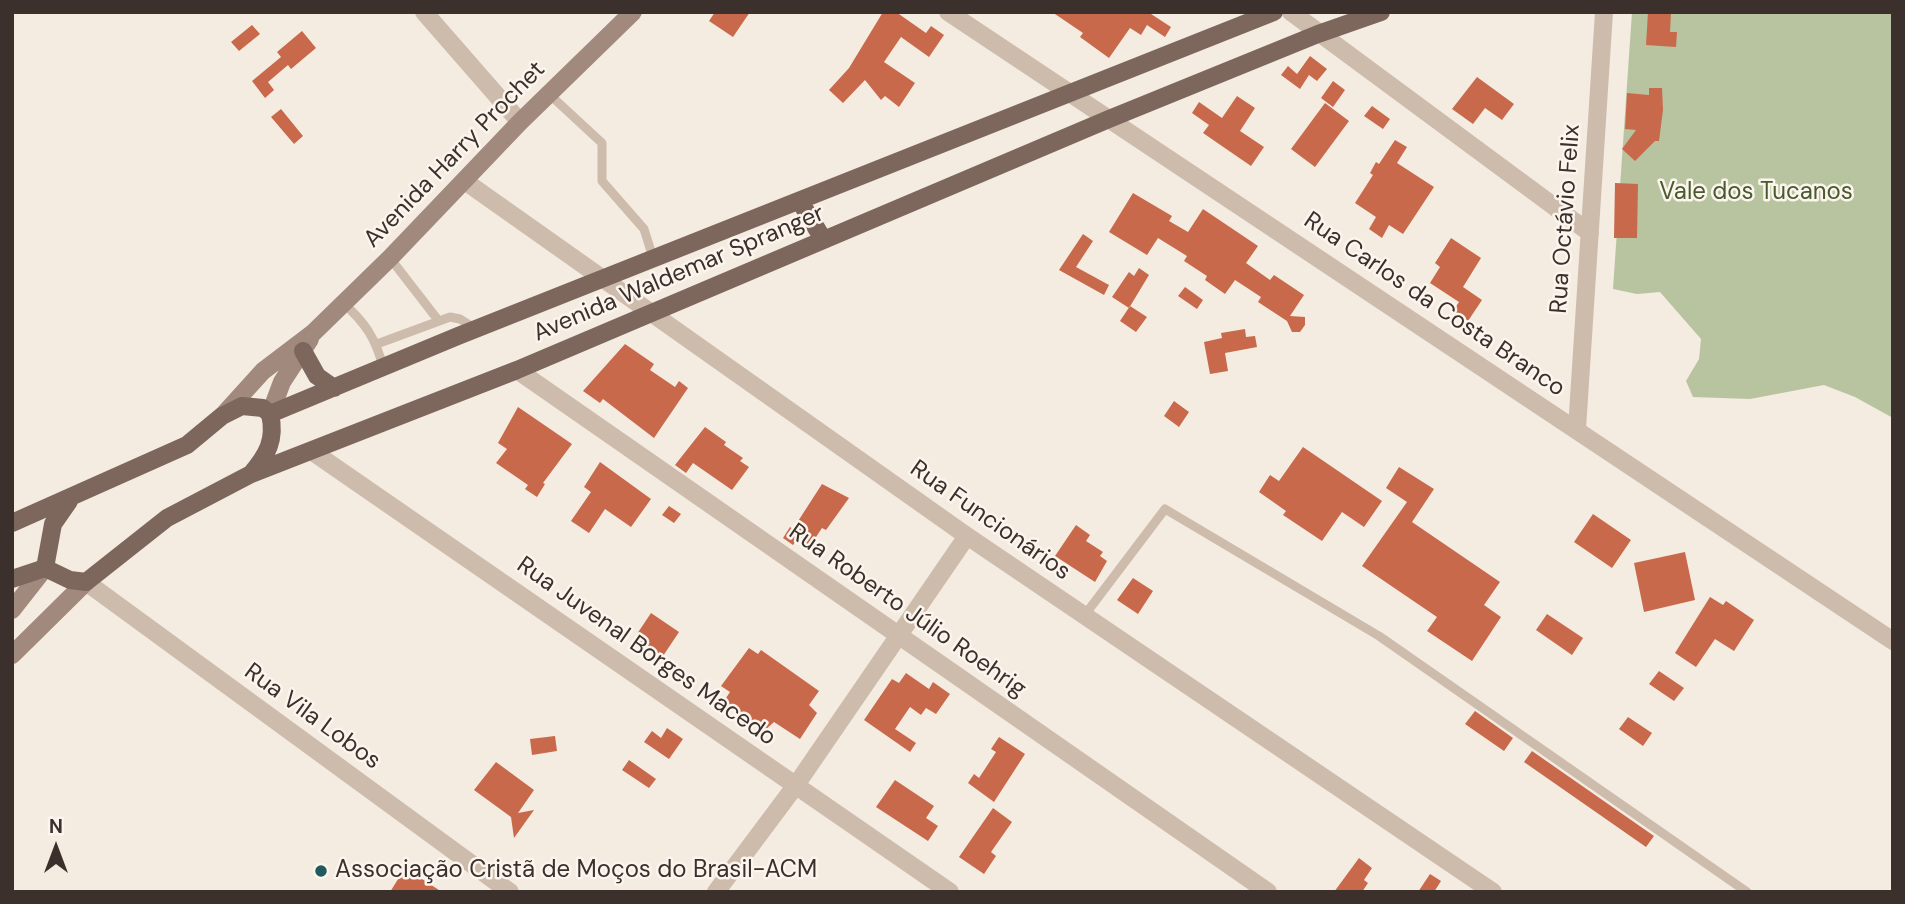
<!DOCTYPE html>
<html>
<head>
<meta charset="utf-8">
<style>
  body { margin:0 }
  #map { position:relative; width:1905px; height:904px; overflow:hidden; background:#f4ebe1; font-family:"DM Sans",sans-serif }
  canvas { display:block }
  .frame { position:absolute; inset:0; border:14px solid #3b302b; pointer-events:none }
  .north { position:absolute; left:21px; top:813px; width:70px; height:70px; -webkit-text-stroke:5px #fbf5ee; paint-order:stroke; rotate:0deg; font-size:19px; font-weight:700; line-height:28px; text-align:center; color:#3b302b }
  .north::after { content:''; display:block; margin:auto; width:24px; height:32px; background:#3b302b; clip-path:polygon(50% 0,100% 100%,50% 72%,0 100%) }
</style>
</head>
<body>
<div id="map">
<canvas width="1905" height="904"></canvas>
<div class="frame"></div>
<div class="north">N</div>
</div>
<script>
const ctx = document.querySelector('canvas').getContext('2d');
ctx.lineJoin = 'round';
function paint(path, color) { ctx.fillStyle = color; ctx.fill(path, 'evenodd'); }
function stroke(path, color, width, dash) { ctx.strokeStyle = color; ctx.lineWidth = width; ctx.lineCap = dash ? 'butt' : 'round'; ctx.setLineDash(dash || []); ctx.stroke(path); }
function label(font, color, halo, rows, align = 'center') {
  ctx.font = font + ' "DM Sans",sans-serif'; ctx.lineWidth = 5; ctx.setLineDash([]); ctx.textBaseline = 'middle'; ctx.strokeStyle = halo; ctx.fillStyle = color; for (const [text, x, y, turn = 0] of rows) {
    ctx.save(); ctx.translate(x, y); ctx.rotate((+turn || 0) * Math.PI / 180); ctx.textAlign = isNaN(turn) ? turn : align; if (halo) ctx.strokeText(text, 0, 0); ctx.fillText(text, 0, 0); ctx.restore();
  }
}
const green = new Path2D(`
  M1632 12H1893V418L1855 397 1824 385 1750 399 1693 397 1686 381 1699 359 1701 339 1660 292 1637 294 1613 289Z`);
const building = new Path2D(`
  M715 12H750L733 37 709 21Z
  M883 12H896L926 33 931 26 944 35 929 57 901 37 884 62 915 83 899 107 885 96 881 100 865 80 843 103 829 90 849 68Z
  M1052 12H1148L1171 27 1165 37 1147 25 1141 35 1130 28 1109 58 1080 37 1083 33Z
  M1648 12 1671 13 1670 32H1677L1676 47 1646 45Z
  M252 25 260 34 239 51 231 42Z
  M302 31 316 48 291 69 288 65 268 82 274 90 265 98 252 81 281 57 277 52Z
  M1310 56 1327 69 1317 81 1309 75 1300 89 1281 75 1288 66 1297 74Z
  M1477 77 1514 104 1502 120 1485 108 1473 124 1452 109Z
  M1333 81 1345 90 1333 107 1321 98Z
  M1649 88H1662L1663 110 1659 141H1655L1635 161 1622 149 1636 130 1625 129 1627 93 1649 95Z
  M1237 96 1255 108 1240 131 1264 147 1251 166 1203 133 1209 125 1192 113 1199 102 1222 118Z
  M1325 103 1349 121 1315 167 1291 149Z
  M1372 106 1390 119 1383 129 1364 116Z
  M281 109 303 136 294 144 271 117Z
  M1395 140 1407 147 1397 163 1434 187 1403 234 1389 225 1382 238 1369 229 1376 217 1355 203 1373 175 1370 173 1376 162 1379 164Z
  M1615 183 1638 184 1637 238H1614Z
  M1133 193 1172 216 1169 221 1188 232 1203 209 1258 246 1246 263 1270 280 1274 275 1304 295 1290 316 1305 317V325L1300 332H1292L1287 321 1258 302 1261 297 1235 280 1225 294 1205 280 1207 276 1184 261 1187 256 1158 238 1147 255 1109 232Z
  M1083 234 1093 241 1076 267 1109 285 1104 295 1059 270Z
  M1451 238 1481 258 1463 287 1482 300 1468 321 1453 311 1459 302 1430 283 1440 267 1435 263Z
  M1139 268 1149 275 1129 308 1112 297 1129 272 1134 276Z
  M1185 287 1203 300 1197 309 1178 296Z
  M1130 306 1147 317 1136 332 1120 321Z
  M1245 329 1246 337 1255 336 1257 347 1225 353 1228 371 1210 374 1204 342 1222 338 1221 333Z
  M625 344 654 364 650 370 675 387 679 381 688 388 654 438 603 399 600 403 583 391Z
  M1174 401 1189 412 1179 427 1164 416Z
  M518 407 572 444 543 483 545 484 537 497 525 489 528 485 496 463 507 449 498 443Z
  M705 427 726 442 724 445 743 458 740 461 749 467 732 490 693 463 686 473 675 465Z
  M1303 447 1382 501 1364 527 1342 512 1322 541 1283 515 1286 511 1259 492 1270 475 1279 481Z
  M600 462 651 499 631 527 605 509 589 533 571 521 591 492 584 487Z
  M1399 467 1434 489 1412 522 1500 582 1484 605 1501 617 1472 661 1427 631 1437 617 1362 566 1407 502 1386 488Z
  M822 484 849 498 826 530 822 528 810 546 798 538 793 545 783 538 790 527 793 529Z
  M669 506 681 514 674 523 662 515Z
  M1593 514 1631 540 1612 568 1574 542Z
  M1076 525 1090 535 1086 541 1103 552 1100 556 1107 561 1095 582 1055 556Z
  M1685 552 1695 600 1644 612 1634 563Z
  M1133 578 1153 591 1138 614 1117 600Z
  M1710 597 1723 605 1726 601 1754 620 1734 651 1715 639 1696 667 1675 653Z
  M651 613 679 632 663 656 633 640Z
  M1547 614 1583 638 1572 655 1536 630Z
  M749 648 758 654 761 650 819 691 809 705 817 713 800 739 774 722 764 731 724 701 730 692 721 686Z
  M1659 671 1684 688 1674 701 1649 684Z
  M906 673 929 689 933 682 950 694 936 714 926 708 921 715 910 707 895 729 916 743 910 752 864 720 892 679 899 683Z
  M1475 711 1513 738 1504 751 1465 724Z
  M1628 717 1652 733 1643 746 1619 729Z
  M667 728 683 739 669 759 644 742 652 731 661 738Z
  M555 736 557 751 532 755 530 739Z
  M999 737 1025 754 994 802 968 783 974 774 979 778 996 752 991 749Z
  M1532 751 1654 836 1646 847 1524 762Z
  M629 760 656 779 649 788 622 770Z
  M496 762 534 790 518 813 534 810 514 838 511 817 474 790Z
  M895 780 934 806 926 818 938 826 928 841 876 807Z
  M993 808 1012 822 991 852 996 856 984 874 959 857Z
  M1359 858 1372 868 1364 880 1368 883 1362 892H1334Z
  M405 868 442 892H390Z
  M1430 874 1441 881 1434 892H1418Z`);
const lane = new Path2D(`
  M549 94 602 143V181L644 229 654 261
  M390 258 438 320
  M343 303C365 322 376 339 383 367
  M377 344 450 317 460 319 476 329
  M1084 616 1165 509 1379 636 1747 892`);
const street = new Path2D(`
  M424 12 520 122
  M948 12 1893 641
  M1291 12 1590 233
  M466 182 967 536 1493 892
  M517 370 1268 892
  M1577 429 1604 12
  M313 452 950 892
  M86 582 510 892
  M716 892 796 785 967 536`);
const secondary = new Path2D(`
  M224 414 263 371 313 333 390 258 520 122 633 12
  M270 414 282 382 310 339
  M12 610 45 568
  M12 655 86 582`);
const primary = new Path2D(`
  M801 203 823 239
  M303 351 317 376 334 388
  M270 414 458 336 1274 12
  M251 474C267 455 276 440 270 414
  M12 523 187 445 222 416 242 406 263 408 270 414
  M45 568 70 580 86 582 167 518 251 474 517 370 1109 119 1318 34 1381 12
  M45 568 53 524 69 501
  M12 579 45 568`);
const markers = [
  [321,871,7,"#1f5a5e"]
];
const streetNames = [
  ["Avenida Harry Prochet",455,155,-46],
  ["Rua Octávio Felix",1566,219,-86],
  ["Avenida Waldemar Spranger",679,274,-23],
  ["Rua Carlos da Costa Branco",1434,305,34],
  ["Rua Funcionários",990,521,35],
  ["Rua Roberto Júlio Roehrig",907,611,35],
  ["Rua Juvenal Borges Macedo",646,652,35],
  ["Rua Vila Lobos",312,717,36]
];
const parkNames = [
  ["Vale dos Tucanos",1756,193]
];
const poiNames = [
  ["Associação Cristã de Moços do Brasil-ACM",335,871]
];
paint(green, '#b8c4a0');
paint(building, '#c8694b');
stroke(lane, '#cdbbac', 9);
stroke(street, '#cdbbac', 18);
stroke(secondary, '#a18a7d', 18);
stroke(primary, '#7d675c', 18);
for (const [x, y, r, color] of markers) { const dot = new Path2D(); dot.arc(x, y, r, 0, 2 * Math.PI); ctx.fillStyle = color; ctx.fill(dot); stroke(dot, '#fbf5ee', 2.5); }
label('24px', '#3b302b', '#fbf5ee', streetNames);
label('24px', '#4a5a2e', '#fbf5ee', parkNames);
label('24px', '#3b302b', '#fbf5ee', poiNames, 'left');
</script>
</body>
</html>
